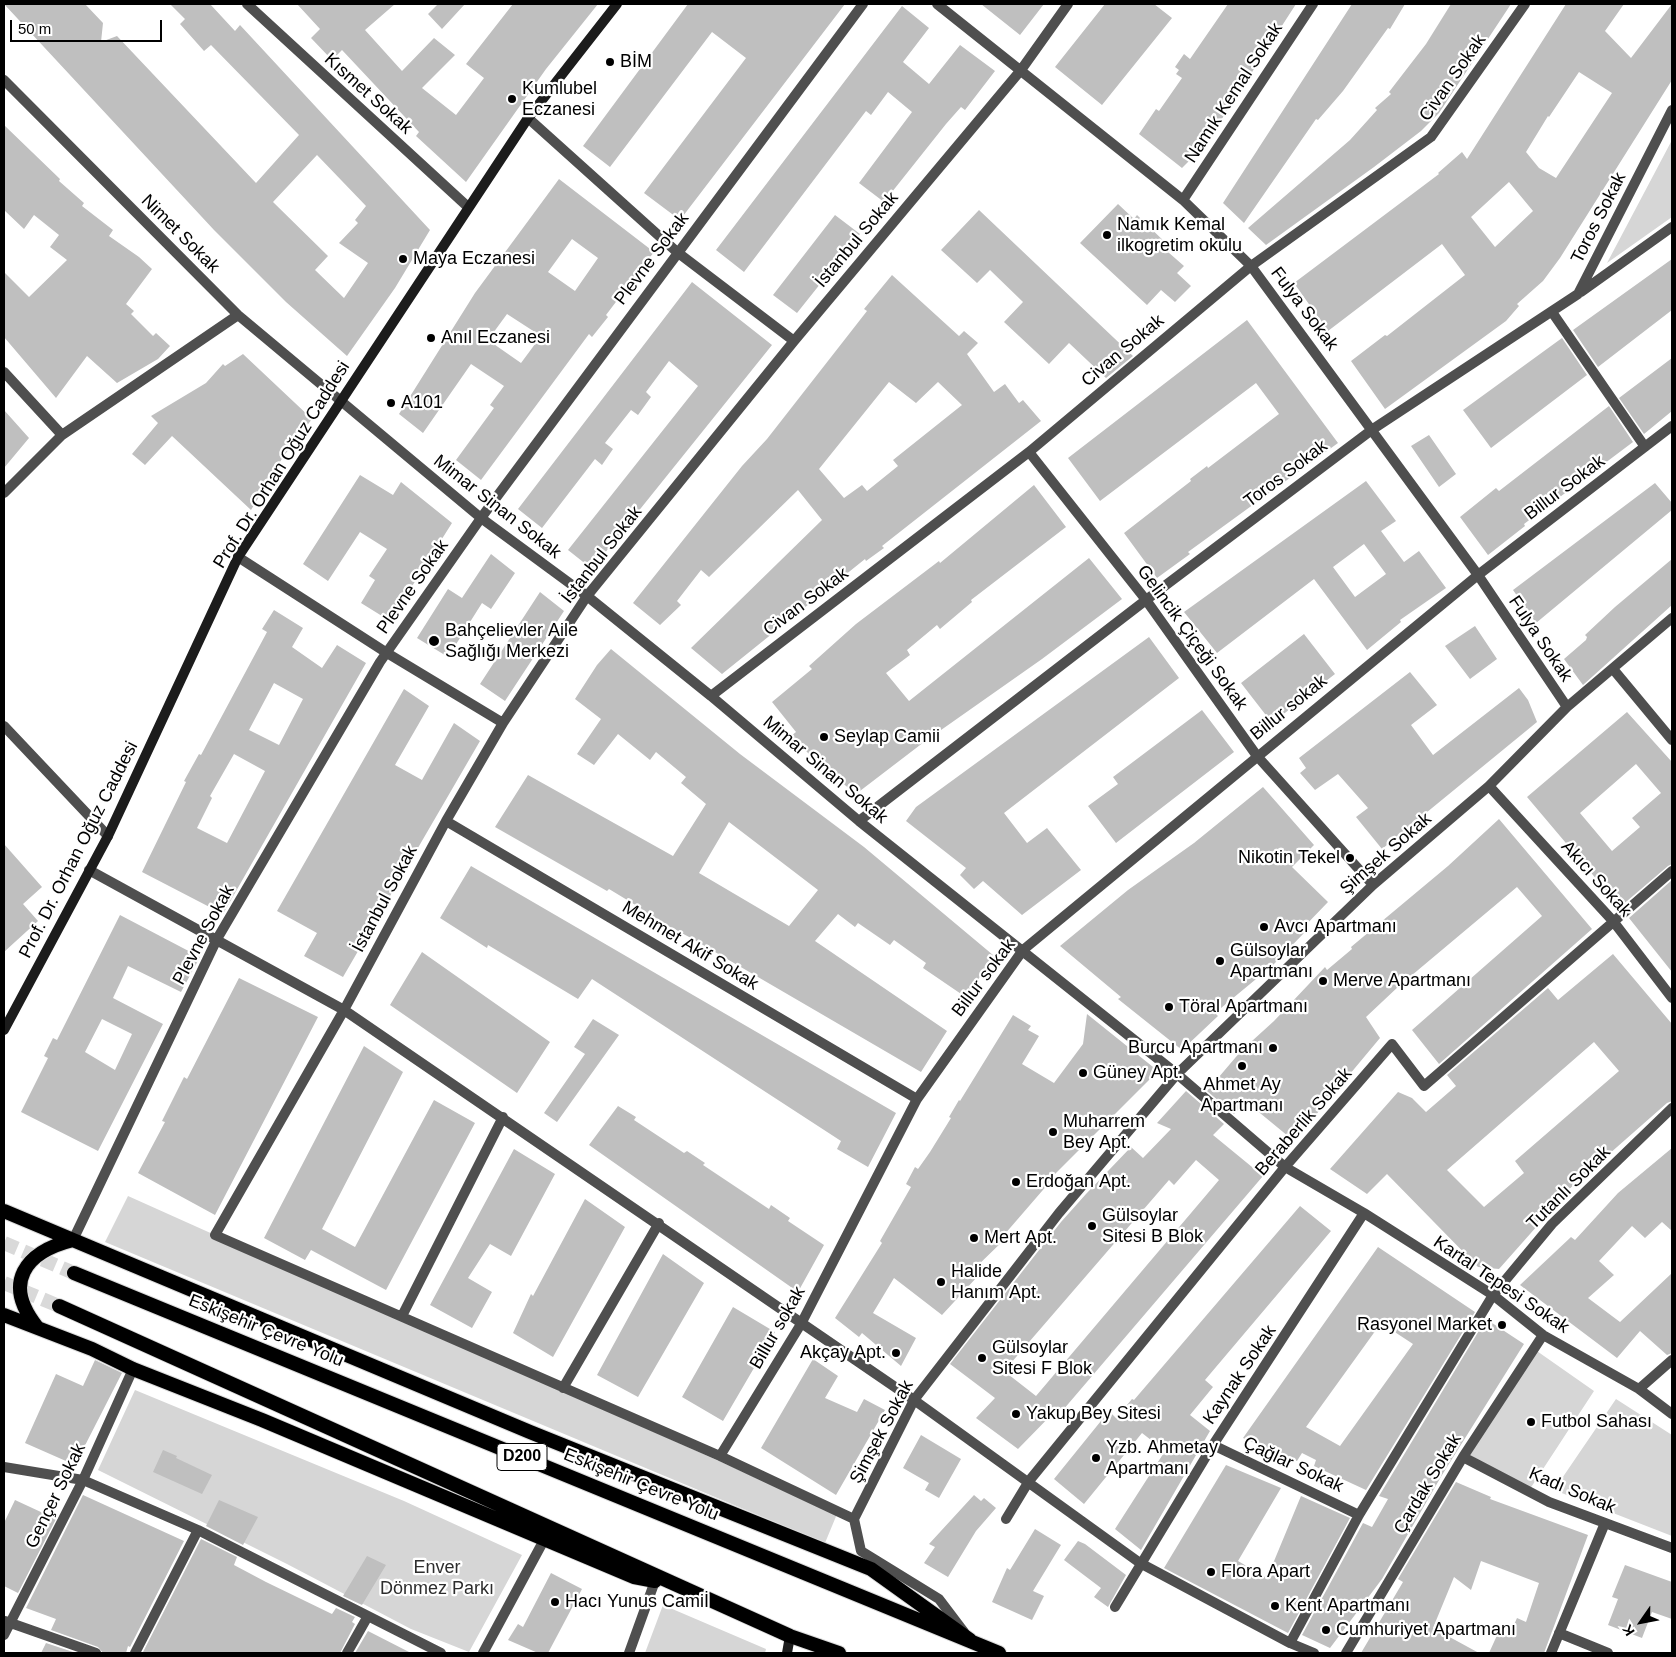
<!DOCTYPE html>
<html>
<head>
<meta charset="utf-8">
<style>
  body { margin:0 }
  #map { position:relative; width:1676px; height:1657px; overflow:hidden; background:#fff; font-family:Arial,sans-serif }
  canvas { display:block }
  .frame { position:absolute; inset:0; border:5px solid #000; pointer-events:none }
  .north { position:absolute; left:1616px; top:1597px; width:50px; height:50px; -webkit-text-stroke:4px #fff; paint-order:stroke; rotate:237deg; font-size:14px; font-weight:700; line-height:20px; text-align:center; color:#000 }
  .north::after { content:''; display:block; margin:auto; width:18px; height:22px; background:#000; clip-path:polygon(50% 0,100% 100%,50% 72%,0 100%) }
  .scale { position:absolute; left:10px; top:20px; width:152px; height:22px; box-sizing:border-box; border:2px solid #000; border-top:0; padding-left:6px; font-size:15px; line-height:18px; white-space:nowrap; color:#000; -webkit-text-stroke:4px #fff; paint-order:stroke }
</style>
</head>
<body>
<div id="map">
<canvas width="1676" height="1657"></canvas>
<div class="frame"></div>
<div class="north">K</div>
<div class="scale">50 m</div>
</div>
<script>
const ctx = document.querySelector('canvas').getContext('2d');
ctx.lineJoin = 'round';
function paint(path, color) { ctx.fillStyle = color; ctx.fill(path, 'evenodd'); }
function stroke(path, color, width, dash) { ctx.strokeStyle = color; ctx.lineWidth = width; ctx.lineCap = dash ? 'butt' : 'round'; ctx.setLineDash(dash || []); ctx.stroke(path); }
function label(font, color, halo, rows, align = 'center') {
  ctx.font = font + ' Arial,sans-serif'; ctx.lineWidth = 4.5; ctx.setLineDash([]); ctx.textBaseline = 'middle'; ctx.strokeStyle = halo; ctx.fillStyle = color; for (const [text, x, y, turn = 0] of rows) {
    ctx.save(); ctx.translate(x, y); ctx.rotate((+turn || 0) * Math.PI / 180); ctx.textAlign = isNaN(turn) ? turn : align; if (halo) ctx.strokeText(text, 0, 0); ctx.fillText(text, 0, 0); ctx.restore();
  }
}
const green = new Path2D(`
  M1672 140V217L1607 263Z
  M128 1196 837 1514 825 1543 105 1242Z
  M1534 1349 1594 1391 1528 1492 1469 1454Z
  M135 1390 404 1501 522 1555 469 1652 411 1629 287 1564 98 1470Z
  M1616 1399 1672 1435V1536L1554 1490Z
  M663 1605 766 1649 765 1653H645Z`);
const building = new Path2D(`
  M4 4H85L103 23 101 42 117 36 256 183 299 135 211 45 204 51 180 24 185 19 170 4H210L235 31 240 25 430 230 395 288 347 356 286 302 214 230ZM317 155 366 206 355 220 358 223 339 243 368 263 344 298 315 270 328 256 273 202Z
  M297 4H395L365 30 402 71 434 38 455 55 422 88 456 115 484 78 466 64 513 4H598L546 69 466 182 416 136 419 132 342 50 332 60 311 38 320 29Z
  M438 4H465L442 29 428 14Z
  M688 4H845L680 220 644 193 746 58 712 32 610 167 583 146Z
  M981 4H1044L1020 35Z
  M1105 4H1154L1172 18 1102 105 1055 67Z
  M1228 4H1296L1205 145 1182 168 1139 134 1156 109 1159 111 1182 78 1176 74 1179 70 1175 67 1184 54 1190 59Z
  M1352 4H1405L1390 29 1388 28 1343 91 1318 120 1316 119 1244 223 1223 203Z
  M1451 4H1511L1439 113 1421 131 1374 167 1266 245 1248 228 1350 140 1377 110 1375 108 1391 94 1389 92 1426 44Z
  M1566 4H1624L1605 31 1631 58 1672 4V80L1560 258 1543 281 1517 304 1519 306 1506 321 1385 409 1351 361 1385 335 1387 336 1465 275 1442 244 1328 331 1294 283 1439 174 1438 173 1462 152 1467 159ZM1579 72 1612 93 1556 178 1539 168 1526 152 1548 116 1549 117ZM1509 182 1533 211 1495 247 1471 217Z
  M902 6 929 28 903 62 929 84 960 45 995 71 965 110 961 107 946 124 884 202 859 183 912 112 888 92 871 115 866 111 744 272 716 250Z
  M4 125 60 179 59 181 84 203 82 206 113 230 109 236 139 257 152 269 126 304 134 311 131 314 153 336 156 333 170 346 158 359 117 383 87 356 56 398 4 337V272L29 297 67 260 50 247 59 235 34 215 24 229 4 210Z
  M559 179 654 252 606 315 608 317 592 337 589 334 481 480 456 460 494 408 490 405 504 386 471 364 423 433 399 414 475 293ZM572 239 598 258 575 291 548 272ZM507 314 541 336 521 363 488 340Z
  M1118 204 1134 219 1137 215 1171 248 1168 252 1184 266 1177 273 1191 286 1175 302 1161 290 1147 305 1080 243Z
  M979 210 1133 356 1106 378 1069 343 1049 364 1004 322 1023 302 990 270 977 283 941 250Z
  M835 215 860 234 797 313 773 295Z
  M1672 259V310L1598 367 1573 330Z
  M892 275 959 336 964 331 978 343 967 354 994 392 1005 384 1019 403 1023 400 1041 421 882 546 884 548 866 561 865 559 722 674 691 648 822 520 798 490 709 577 701 570 677 601 681 605 660 625 633 603 742 466 767 439 867 311 864 309ZM889 382 916 403 938 382 962 405 893 460 898 466 867 491 862 485 844 498 819 469Z
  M692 282 772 345 592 569 568 550 698 386 669 361 646 392 651 397 638 415 631 410 605 443 613 449 602 465 595 459 542 528 518 509Z
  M1247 320 1338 443 1188 552 1190 554 1157 578 1124 533 1191 481 1190 479 1207 466 1208 468 1279 414 1256 383 1100 501 1068 458Z
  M1562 338 1587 375 1491 448 1463 410Z
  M243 354 312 419 283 457 251 510 172 436 145 465 132 454 158 423 151 416 206 383 223 364 225 366Z
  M1672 358V411L1644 434 1619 398Z
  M1609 406 1633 442 1524 524 1525 526 1488 555 1460 517 1496 488 1499 491Z
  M4 410 29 438 4 468Z
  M1429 435 1456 474 1439 487 1411 446Z
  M360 475 393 495 401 482 452 523 390 621 361 603 375 580 369 576 387 549 360 532 328 581 303 564Z
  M1366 481 1396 521 1381 531 1404 562 1419 551 1446 588 1400 620 1401 622 1367 650 1314 579 1217 653 1184 612ZM1364 544 1386 574 1355 597 1333 567Z
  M1655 483 1672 503V510L1536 623 1513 590Z
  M1034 485 1066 527 971 600 972 602 940 629 937 625 907 650 910 655 886 673 909 701 1089 558 1122 599 1042 659 924 742 856 794 820 765 791 736 796 732 772 702 812 669 809 666 856 624 939 561 940 563Z
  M491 554 515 573 491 609 482 603 448 657 417 638 448 589 462 598Z
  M1672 559V605L1583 685 1564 659 1586 640 1587 637 1585 635 1615 607Z
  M540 592 564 611 505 701 480 684Z
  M274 610 303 628 292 647 322 668 337 645 366 663 223 914 142 872 186 782 184 781 199 754 201 755 267 632 262 629ZM274 683 303 699 279 745 249 730ZM234 754 265 771 227 843 197 828 212 798 210 796Z
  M1475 626 1497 659 1470 679 1445 646Z
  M1304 634 1335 674 1272 723 1241 683Z
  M1149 637 1179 678 1004 813 1027 843 1047 828 1081 870 1022 915 983 881 974 889 960 875 966 868 906 821 916 807Z
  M611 649 740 754 864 847 993 955 967 998 923 968 926 963 894 940 890 945 858 923 855 927 838 914 815 941 947 1031 921 1072 691 938 640 911 642 909 609 889 607 891 495 827 528 775 673 856 706 804 681 783 686 777 656 752 650 760 618 734 594 765 577 754 601 719 575 699 597 665ZM729 822 818 890 789 926 699 873Z
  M1410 672 1437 705 1411 725 1433 755 1519 688 1528 700 1537 722 1382 849 1356 817 1368 808 1338 774 1315 790 1300 773 1306 768 1299 758Z
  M404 689 429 706 395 765 422 780 454 723 480 741 343 977 304 956 317 933 277 911Z
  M1202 710 1234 752 1116 843 1088 806 1118 784 1113 777Z
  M1627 712 1672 762V864L1668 866 1620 907 1527 797ZM1636 764 1661 793 1632 818 1640 827 1612 851 1580 813Z
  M1263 787 1314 845 1292 867 1328 902 1302 929 1305 932 1273 965 1215 1013 1218 1016 1182 1050 1118 999 1121 997 1060 946 1128 890 1194 843Z
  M1499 819 1592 929 1439 1064 1412 1030 1542 916 1517 887 1399 986 1366 1017 1380 1038 1294 1141 1249 1104 1245 1109 1242 1106 1234 1114 1207 1091 1241 1051 1274 1021 1325 967 1327 970 1352 949 1351 947 1448 866Z
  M4 844 42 887 23 904 38 921 4 952Z
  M471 866 896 1113 868 1167 837 1149 841 1141 592 979 578 999 488 945 487 948 440 918Z
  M1672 880V972L1629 918Z
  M120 915 200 957 181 992 128 966 113 998 163 1024 98 1151 21 1112 48 1058 44 1056 53 1038 57 1040ZM102 1019 132 1034 115 1070 85 1052Z
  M422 952 550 1042 517 1093 390 1005Z
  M1613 954 1672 1024V1101L1667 1103 1542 1213 1544 1215 1537 1223 1538 1225 1499 1269 1478 1267 1387 1174 1367 1194 1330 1169 1398 1092 1412 1098 1426 1112 1456 1086 1447 1075 1548 988 1558 1000ZM1594 1042 1619 1071 1515 1161 1524 1173 1484 1207 1447 1170Z
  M239 978 318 1017 215 1215 138 1173 165 1122 162 1121 184 1077 187 1079Z
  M1087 1014 1158 1071 1054 1175 1055 1176 1004 1235 1007 1237 971 1272 977 1277 942 1315 894 1278 873 1313 916 1338 901 1366 862 1333 859 1337 835 1318 882 1243 880 1241 911 1187 906 1184 915 1167 918 1169 930 1152 951 1118 949 1117 959 1100 960 1101 1013 1015 1031 1026 1028 1030 1039 1036 1022 1064 1054 1083 1083 1044Z
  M593 1019 619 1035 557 1122 544 1113 585 1054 574 1047Z
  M364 1046 403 1072 322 1229 355 1247 434 1100 475 1123 386 1290 311 1250 305 1260 264 1238Z
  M1186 1091 1224 1124 1213 1135 1263 1176 1063 1410 1059 1407 1018 1449 976 1418 995 1398 950 1364 1061 1222 1086 1194 1131 1147 1143 1158 1171 1129 1157 1123ZM1196 1160 1219 1180 1036 1396 1004 1371 1169 1180 1174 1185Z
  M618 1106 636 1117 634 1120 684 1153 687 1151 705 1163 703 1165 769 1209 771 1205 790 1218 788 1221 824 1245 798 1292 589 1145Z
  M1672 1148V1231L1662 1222 1645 1238 1632 1226 1599 1261 1614 1275 1588 1298 1620 1322 1672 1273V1353L1667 1355 1640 1331 1617 1358 1520 1285 1571 1237 1575 1240 1618 1193Z
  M514 1149 555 1174 511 1256 490 1244 468 1278 492 1292 472 1328 430 1305Z
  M585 1199 625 1227 553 1357 513 1333 531 1294 533 1296Z
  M1300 1206 1331 1231 1205 1380 1213 1387 1190 1415 1210 1431 1141 1550 1115 1529 1165 1451 1142 1433 1084 1504 1054 1479 1109 1411 1116 1418 1132 1399 1134 1400Z
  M1378 1247 1475 1312 1366 1490 1314 1466 1316 1460 1302 1453 1297 1461 1243 1438ZM1381 1323 1413 1344 1340 1446 1306 1427Z
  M663 1254 704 1283 638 1397 597 1375Z
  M733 1307 775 1332 723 1421 682 1397Z
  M1486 1319 1524 1344 1442 1475 1382 1579 1330 1648 1302 1635 1363 1523 1372 1527 1388 1499 1379 1496Z
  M813 1359 838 1376 825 1398 857 1412 864 1399 885 1410 836 1495 761 1448Z
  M95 1360 122 1373 75 1465 25 1443 56 1374 83 1386Z
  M921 1435 961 1459 939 1498 925 1490 929 1483 903 1468Z
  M163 1450 177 1456 176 1458 212 1475 202 1494 153 1472Z
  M1226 1465 1281 1488 1238 1561 1267 1578 1301 1496 1350 1518 1288 1633 1164 1568Z
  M1456 1482 1491 1497 1490 1499 1588 1535 1544 1653H1489L1499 1631 1509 1636 1517 1618 1526 1622 1539 1583 1481 1561 1471 1590 1454 1577 1433 1628 1479 1653H1361L1403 1582 1398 1579Z
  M83 1495 184 1541 130 1647 128 1646 126 1653H103L98 1647 51 1630 56 1619 26 1608Z
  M974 1495 981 1501 984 1498 996 1508 976 1531 948 1577 924 1563 935 1547 929 1544Z
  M15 1500 56 1519 18 1593 4 1586V1523Z
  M219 1500 258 1517 243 1545 206 1526Z
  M1035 1529 1061 1545 1033 1591 1044 1596 1032 1620 992 1602 1007 1568 1010 1570Z
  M201 1539 237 1557 234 1565 266 1582 332 1614 336 1608 355 1617 352 1622 355 1624 340 1653 143 1652Z
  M1078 1541 1085 1544 1126 1575 1108 1607 1094 1597 1101 1588 1064 1560Z
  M367 1556 386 1565 362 1605 343 1596Z
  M1625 1565 1672 1582V1619L1652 1612 1642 1638 1608 1625 1618 1599 1612 1597Z
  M551 1573 582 1589 548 1653H538L508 1640 518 1624 523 1627Z
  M368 1631 411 1653H355Z
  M46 1643 76 1653H41Z`);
const trunkTunnel = new Path2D(`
  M4 1243 74 1273
  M4 1283 59 1306`);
const minor = new Path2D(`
  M247 4 468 207
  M937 4 1183 200 1251 266 1478 575 1567 707
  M4 80 238 315 481 518 587 596 711 696 859 821 1177 1074 1285 1167 1364 1213 1493 1295 1543 1335 1639 1389 1672 1414
  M528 118 677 252 794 341
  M1183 200 1313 4
  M1581 292 1672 227
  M1552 312 1645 447
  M4 372 62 435
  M1029 452 1146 600 1257 756 1373 885
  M4 493 62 435 238 315
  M238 557 387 653 503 723
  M1613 669 1672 740
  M711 696 1029 452 1251 266 1431 137 1525 4
  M4 726 108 836
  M1489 786 1613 921 1672 998
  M446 821 917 1099
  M859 821 1146 600 1373 429 1578 294 1672 110
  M89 870 344 1010 914 1400 1140 1563 1290 1643 1314 1653
  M73 1240 217 939 380 662 481 518 863 4
  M402 1316 503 1117
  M563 1388 659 1223
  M1639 1389 1672 1360
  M1213 1445 1359 1515
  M720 1456 801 1324 917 1099 1023 950 1478 575 1672 426
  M1463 1457 1549 1502 1672 1548
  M4 1467 83 1480 198 1530 441 1653
  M854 1519 720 1456 215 1235 344 1010 446 821 503 723 587 596 794 341 1021 70 1068 4
  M1006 1519 1029 1481 1285 1167 1392 1044 1424 1086 1672 871
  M1115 1607 1213 1445 1364 1213
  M5 1621 96 1653
  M964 1632 939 1599 861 1551 854 1519 914 1400 1059 1213 1177 1074 1373 885 1489 786 1567 707 1672 618
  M1559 1633 1608 1653
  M4 1635 83 1480 133 1369
  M1290 1643 1359 1515 1493 1295 1552 1224 1672 1108
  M135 1653 198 1530
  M347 1653 368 1616
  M483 1653 544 1540
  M629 1653 655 1581
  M1346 1653 1463 1457 1543 1335
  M1551 1653 1605 1523`);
const secondary = new Path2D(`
  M4 1030 108 836 238 557 528 118 617 4
  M787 1653 790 1636`);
const trunk = new Path2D(`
  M4 1211 530 1432 871 1569 970 1640
  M74 1273 999 1653
  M59 1306 790 1636 839 1653
  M4 1315 92 1349 133 1369 262 1420 634 1577 655 1581
  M37 1327C2 1283 25 1252 73 1240`);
const markers = [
  [610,62,5,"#000"],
  [512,99,5,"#000"],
  [1107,235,5,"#000"],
  [403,259,5,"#000"],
  [431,338,5,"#000"],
  [391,403,5,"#000"],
  [434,641,6,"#000"],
  [824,737,5,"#000"],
  [1350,858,5,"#000"],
  [1264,927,5,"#000"],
  [1220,961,5,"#000"],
  [1323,981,5,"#000"],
  [1169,1007,5,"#000"],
  [1273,1048,5,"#000"],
  [1242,1066,5,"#000"],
  [1083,1073,5,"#000"],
  [1053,1132,5,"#000"],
  [1016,1182,5,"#000"],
  [1092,1226,5,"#000"],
  [974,1238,5,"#000"],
  [941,1282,5,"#000"],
  [1502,1325,5,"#000"],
  [896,1353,5,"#000"],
  [982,1358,5,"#000"],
  [1016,1414,5,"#000"],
  [1531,1422,5,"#000"],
  [1096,1458,5,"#000"],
  [1211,1572,5,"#000"],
  [555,1602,5,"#000"],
  [1275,1606,5,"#000"],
  [1326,1630,5,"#000"]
];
const shields = [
  [522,1457,50]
];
const shieldNames = [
  ["D200",522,1457]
];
const poiNames = [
  ["BİM",620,62],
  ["Kumlubel",522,89],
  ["Eczanesi",522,110],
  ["Namık Kemal",1117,225],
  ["ilkogretim okulu",1117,246],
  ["Maya Eczanesi",413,259],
  ["Anıl Eczanesi",441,338],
  ["A101",401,403],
  ["Bahçelievler Aile",445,631],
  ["Sağlığı Merkezi",445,652],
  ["Seylap Camii",834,737],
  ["Nikotin Tekel",1340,858,"right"],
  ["Avcı Apartmanı",1274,927],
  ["Gülsoylar",1230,951],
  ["Apartmanı",1230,972],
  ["Merve Apartmanı",1333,981],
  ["Töral Apartmanı",1179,1007],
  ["Burcu Apartmanı",1263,1048,"right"],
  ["Güney Apt.",1093,1073],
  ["Ahmet Ay",1242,1085,"center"],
  ["Apartmanı",1242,1106,"center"],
  ["Muharrem",1063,1122],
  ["Bey Apt.",1063,1143],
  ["Erdoğan Apt.",1026,1182],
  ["Gülsoylar",1102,1216],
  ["Sitesi B Blok",1102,1237],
  ["Mert Apt.",984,1238],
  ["Halide",951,1272],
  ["Hanım Apt.",951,1293],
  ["Rasyonel Market",1492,1325,"right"],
  ["Gülsoylar",992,1348],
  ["Sitesi F Blok",992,1369],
  ["Akçay Apt.",886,1353,"right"],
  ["Yakup Bey Sitesi",1026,1414],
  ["Futbol Sahası",1541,1422],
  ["Yzb. Ahmetay",1106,1448],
  ["Apartmanı",1106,1469],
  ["Flora Apart",1221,1572],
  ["Hacı Yunus Camiİ",565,1602],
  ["Kent Apartmanı",1285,1606],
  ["Cumhuriyet Apartmanı",1336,1630]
];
const streetNames = [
  ["Civan Sokak",1453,78,-55],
  ["Namık Kemal Sokak",1234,93,-57],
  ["Kısmet Sokak",368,94,42],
  ["Toros Sokak",1599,218,-63],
  ["Nimet Sokak",180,234,45],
  ["İstanbul Sokak",857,240,-50],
  ["Plevne Sokak",652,259,-53],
  ["Fulya Sokak",1304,309,53],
  ["Civan Sokak",1123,351,-40],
  ["Prof. Dr. Orhan Oğuz Caddesi",282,465,-58],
  ["Toros Sokak",1286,474,-37],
  ["Billur Sokak",1565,488,-37],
  ["Mimar Sinan Sokak",497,507,38],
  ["İstanbul Sokak",602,555,-52],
  ["Plevne Sokak",413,587,-55],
  ["Civan Sokak",806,602,-37],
  ["Gelincik Çiçeği Sokak",1192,638,54],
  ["Fulya Sokak",1540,639,56],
  ["Billur sokak",1289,708,-39],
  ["Mimar Sinan Sokak",825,770,40],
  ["Prof. Dr. Orhan Oğuz Caddesi",79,850,-63],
  ["Şimşek Sokak",1386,854,-41],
  ["Akıcı Sokak",1596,879,48],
  ["İstanbul Sokak",385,899,-62],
  ["Plevne Sokak",204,935,-62],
  ["Mehmet Akif Sokak",690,946,31],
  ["Billur sokak",984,978,-53],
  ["Beraberlik Sokak",1304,1122,-49],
  ["Tutanlı Sokak",1569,1188,-45],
  ["Kartal Tepesi Sokak",1501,1285,34],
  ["Billur sokak",778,1328,-60],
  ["Eskişehir Çevre Yolu",266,1331,22],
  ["Kaynak Sokak",1240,1375,-56],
  ["Şimşek Sokak",882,1432,-62],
  ["Çağlar Sokak",1293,1465,25],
  ["Çardak Sokak",1428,1484,-59],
  ["Eskişehir Çevre Yolu",641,1485,22],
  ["Kadı Sokak",1572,1491,23],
  ["Gençer Sokak",56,1496,-64]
];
const parkNames = [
  ["Enver",437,1568],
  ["Dönmez Parkı",437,1589]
];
paint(green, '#d6d6d6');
paint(building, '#bfbfbf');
stroke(trunkTunnel, '#d9d9d9', 14, [14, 7]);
stroke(trunk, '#dbdbdb', 16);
stroke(minor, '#4f4f4f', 10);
stroke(secondary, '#1c1c1c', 10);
stroke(trunk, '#000', 14);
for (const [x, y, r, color] of markers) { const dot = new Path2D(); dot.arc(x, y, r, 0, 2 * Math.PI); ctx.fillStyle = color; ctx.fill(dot); stroke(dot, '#fff', 2); }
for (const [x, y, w] of shields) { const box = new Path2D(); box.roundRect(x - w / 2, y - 13.5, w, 27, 4); ctx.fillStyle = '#fff'; ctx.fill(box); stroke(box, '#000', 1); }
label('bold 16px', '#000', null, shieldNames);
label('18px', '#000', '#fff', poiNames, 'left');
label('18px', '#000', '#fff', streetNames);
label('18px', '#2d2d2d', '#fff', parkNames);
</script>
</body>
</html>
